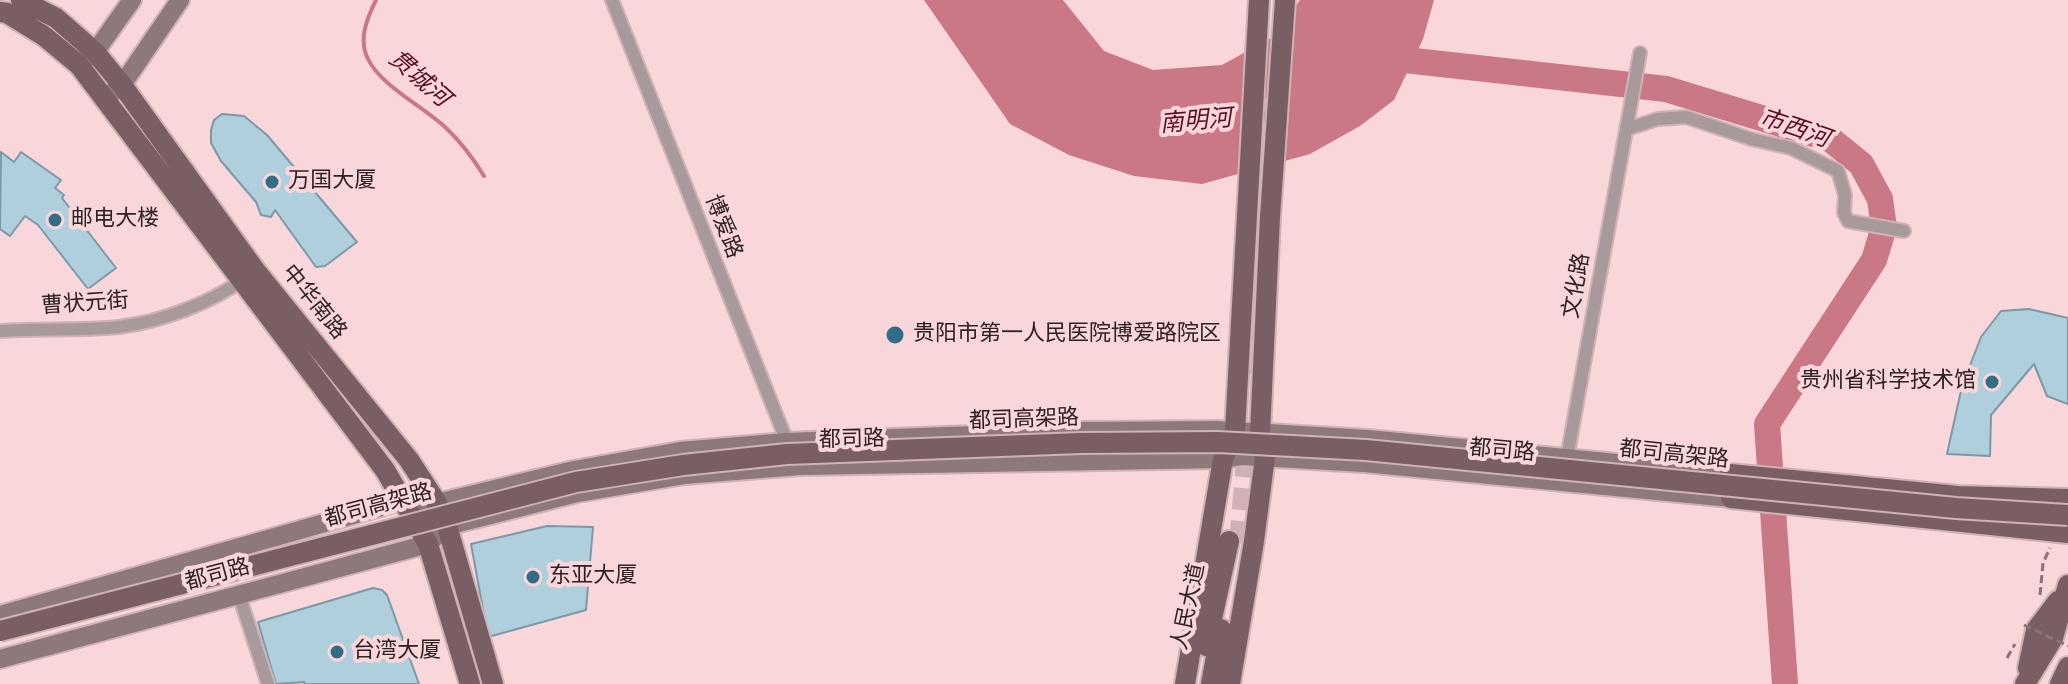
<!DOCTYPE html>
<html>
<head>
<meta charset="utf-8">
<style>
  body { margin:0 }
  canvas { display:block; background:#f8d6da }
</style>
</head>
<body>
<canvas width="2068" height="684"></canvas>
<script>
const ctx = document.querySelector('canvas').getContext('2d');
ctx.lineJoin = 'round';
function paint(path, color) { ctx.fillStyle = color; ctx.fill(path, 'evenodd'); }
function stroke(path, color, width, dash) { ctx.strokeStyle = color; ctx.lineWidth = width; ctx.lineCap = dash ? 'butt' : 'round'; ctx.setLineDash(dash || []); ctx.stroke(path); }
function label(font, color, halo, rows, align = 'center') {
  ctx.font = font + ' "Source Sans 3","Noto Sans SC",sans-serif'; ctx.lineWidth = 8; ctx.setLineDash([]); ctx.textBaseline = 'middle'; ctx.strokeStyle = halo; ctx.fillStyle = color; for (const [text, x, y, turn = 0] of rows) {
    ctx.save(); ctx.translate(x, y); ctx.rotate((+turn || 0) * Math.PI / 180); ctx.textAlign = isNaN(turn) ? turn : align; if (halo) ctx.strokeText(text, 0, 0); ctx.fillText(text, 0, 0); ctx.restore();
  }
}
const water = new Path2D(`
  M924 0H1063L1104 51 1153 70 1222 65 1271 38 1300 0H1434L1423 39 1394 100 1360 126 1310 154 1202 184 1134 176 1069 155 1010 124Z`);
const stream = new Path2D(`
  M376 0C367 18 358 40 368 59 381 86 424 107 446 128 461 142 473 158 484 176`);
const river = new Path2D(`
  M1378 57 1666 89 1830 139 1861 164 1880 199 1884 227 1874 260 1767 424 1785 684`);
const building = new Path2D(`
  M222 114 244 116 267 135 357 242 325 266 316 267 275 210 271 217 261 215 256 202 221 161 211 143V130L214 120Z
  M1 152 14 162 21 152 61 180 55 188 64 195 62 198 116 268 88 289 38 225 25 216 10 236 0 229Z
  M2029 309 2068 318V404L2047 396 2034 364 1991 415 1990 456 1947 454 1962 386 1981 337 2001 311Z
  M547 526 593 527 586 610 488 637 471 544Z
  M373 588 382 590 387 595 419 684H305L304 682 276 684 258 622Z`);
const trunkTunnel = new Path2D(`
  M1247 374 1259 194 1263 97
  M1240 543 1249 437`);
const path = new Path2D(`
  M2040 595 2043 563 2050 548
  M2007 658 2015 644`);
const minor = new Path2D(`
  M612 0 789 447
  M1627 129 1658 119 1686 117 1751 139 1791 148 1838 171 1845 195 1844 213 1848 221 1904 231
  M0 331C39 328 80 331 119 327 164 321 211 303 247 277
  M1567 458 1640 53
  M239 595 268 684`);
const secondary = new Path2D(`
  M85 60 95 52 132 0
  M110 94 122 85 180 0
  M0 615 402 501 437 503 574 470 680 451 786 442 1081 431 1217 430 1368 439 1730 474
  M0 659 428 544 447 526 577 493 684 475 799 466 1223 459 1241 456 1364 463 1731 498`);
const primary = new Path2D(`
  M21 0 56 18 95 52 122 85 255 270 409 460 437 503 447 526 493 684
  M0 12 7 13 44 36 79 65 385 470 428 544 470 684
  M1730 474 1958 496 2068 499
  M1731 498 2068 533
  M1206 646 1229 541
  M2028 668 2036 630 2058 601
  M1185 684 1223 459 1235 431 1259 0
  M1211 684 1221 629
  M1230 684 1254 541 1265 457 1260 433 1270 217 1285 0
  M2025 684 2053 638 2068 585
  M2060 684 2068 667`);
const pathBridge = new Path2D(`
  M2024 625 2068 646`);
const primaryBridge = new Path2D(`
  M0 631 576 482 683 465 787 454 1081 443 1218 442 1366 450 1956 508 2068 515`);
const markers = [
  [272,182,8,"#326d85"],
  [55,220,8,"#326d85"],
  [895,335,10,"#326d85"],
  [1992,382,8,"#326d85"],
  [533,577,8,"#326d85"],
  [337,652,8,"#326d85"]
];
const poiNames = [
  ["万国大厦",288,182],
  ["邮电大楼",71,220],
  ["贵阳市第一人民医院博爱路院区",913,335],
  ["贵州省科学技术馆",1976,382,"right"],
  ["东亚大厦",549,577],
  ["台湾大厦",353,652]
];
const streetNames = [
  ["博爱路",722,227,69],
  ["文化路",1578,286,-80],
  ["中华南路",313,303,51],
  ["曹状元街",85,305,-4],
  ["都司高架路",1024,421,-2],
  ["都司路",852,441,-1],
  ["都司路",1502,452,5],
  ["都司高架路",1674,456,6],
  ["都司高架路",379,507,-15],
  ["都司路",218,576,-15],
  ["人民大道",1190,607,-78]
];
const waterNames = [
  ["贯城河",418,80,41],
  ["南明河",1196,123,-5],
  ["市西河",1794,130,19]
];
paint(water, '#ca7885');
stroke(stream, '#ca7885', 4);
stroke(river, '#ca7885', 26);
paint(building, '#b0cfdd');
stroke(building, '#7b99a7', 2);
stroke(trunkTunnel, '#d0b2b6', 22, [22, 11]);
stroke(minor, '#d0b2b6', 16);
stroke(secondary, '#d0b2b6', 22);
stroke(primary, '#d0b2b6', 24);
stroke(path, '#8a7477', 3, [8, 4]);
stroke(minor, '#a8999b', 12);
stroke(secondary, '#8d787a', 18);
stroke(primary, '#795f63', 20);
stroke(primaryBridge, '#d0b2b6', 24, []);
stroke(pathBridge, '#8a7477', 3, [8, 4]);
stroke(primaryBridge, '#795f63', 20);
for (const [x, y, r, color] of markers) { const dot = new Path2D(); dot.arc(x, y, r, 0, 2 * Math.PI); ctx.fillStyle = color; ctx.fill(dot); stroke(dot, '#f8d6da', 3); }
label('22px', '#2f2224', '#f8d6da', poiNames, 'left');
label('22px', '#2f2224', '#f8d6da', streetNames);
label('italic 24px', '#590e23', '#f8d6da', waterNames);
</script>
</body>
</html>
